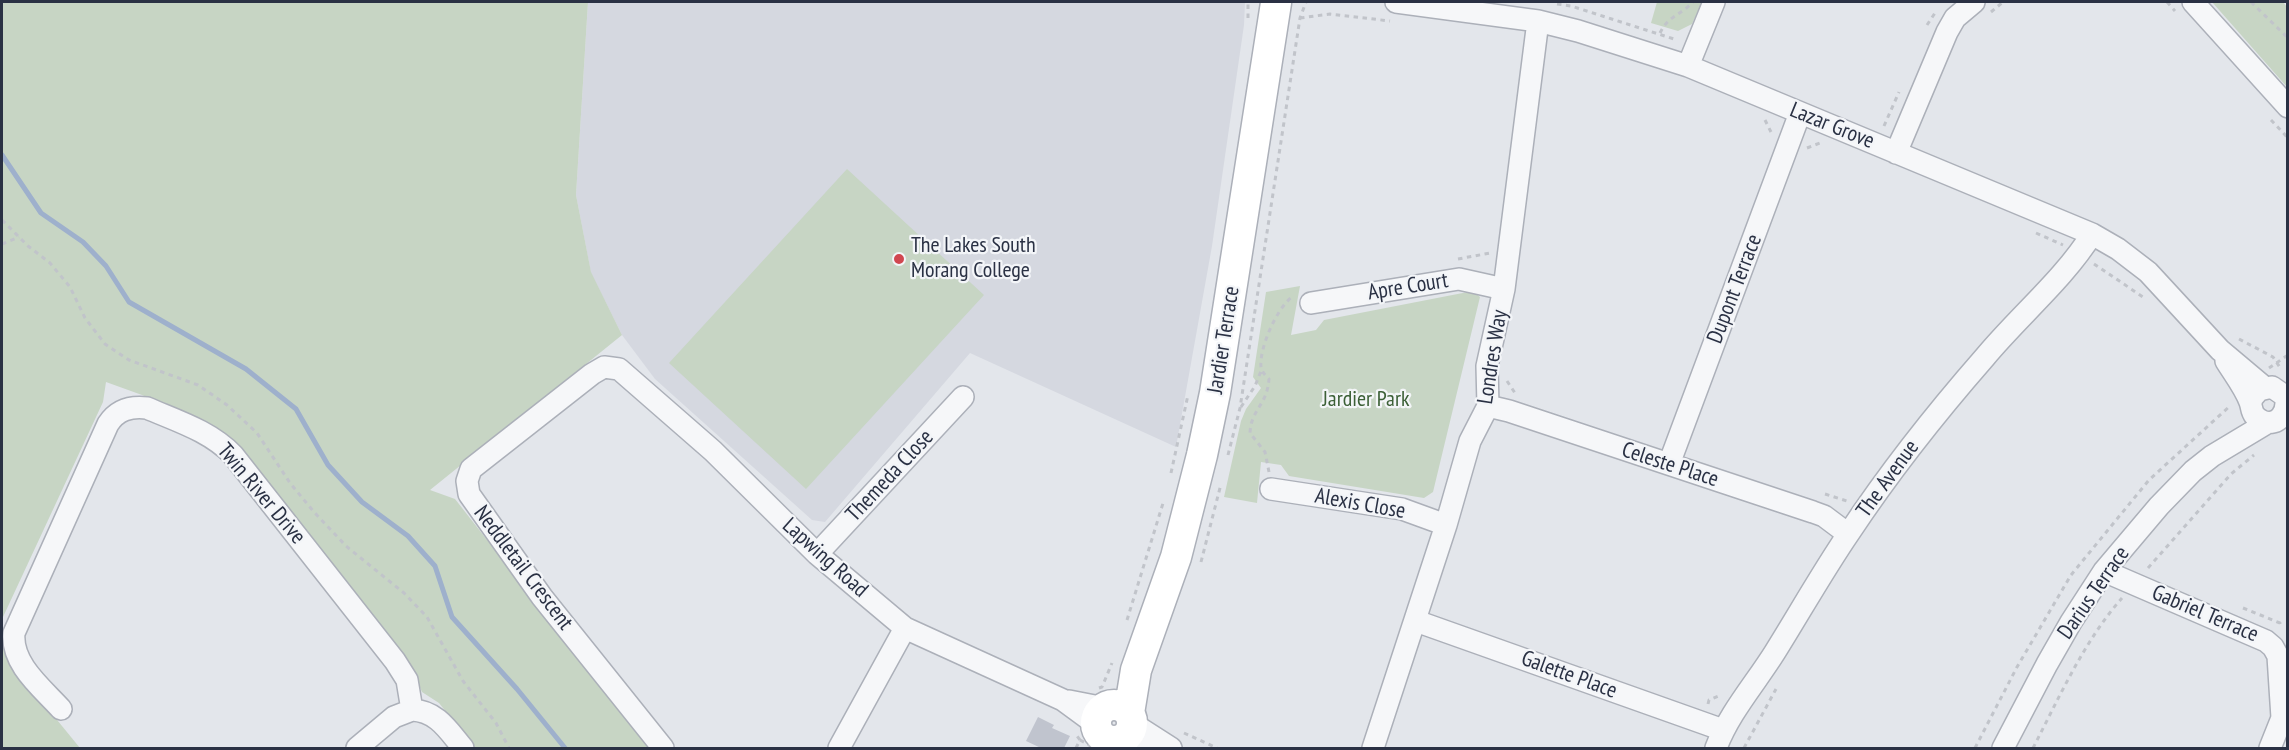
<!DOCTYPE html>
<html>
<head>
<meta charset="utf-8">
<style>
  body { margin:0 }
  #map { position:relative; width:2289px; height:750px; overflow:hidden; background:#e3e6eb; font-family:"PT Sans Narrow",sans-serif }
  canvas { display:block }
  .frame { position:absolute; inset:0; border:3px solid #2a3144; pointer-events:none }
</style>
</head>
<body>
<div id="map">
<canvas width="2289" height="750"></canvas>
<div class="frame"></div>
</div>
<script>
const ctx = document.querySelector('canvas').getContext('2d');
ctx.lineJoin = 'round';
function paint(path, color) { ctx.fillStyle = color; ctx.fill(path, 'evenodd'); }
function stroke(path, color, width, dash) { ctx.strokeStyle = color; ctx.lineWidth = width; ctx.lineCap = dash ? 'butt' : 'round'; ctx.setLineDash(dash || []); ctx.stroke(path); }
function label(font, color, halo, rows, align = 'center') {
  ctx.font = font + ' "PT Sans Narrow",sans-serif'; ctx.lineWidth = 4.5; ctx.setLineDash([]); ctx.textBaseline = 'middle'; ctx.strokeStyle = halo; ctx.fillStyle = color; for (const [text, x, y, turn = 0] of rows) {
    ctx.save(); ctx.translate(x, y); ctx.rotate((+turn || 0) * Math.PI / 180); ctx.textAlign = isNaN(turn) ? turn : align; if (halo) ctx.strokeText(text, 0, 0); ctx.fillText(text, 0, 0); ctx.restore();
  }
}
const built = new Path2D(`
  M588 2H1245L1244 25 1212 246 1176 447 970 353 825 522 812 520 655 379 622 335 591 273 576 195Z`);
const green = new Path2D(`
  M2 2H588L576 195 591 272 622 335 430 490 455 499 650 748H475L439 703 422 692 410 665 220 432 142 395 106 382 103 402 3 617 2 639 8 660 80 748H2Z
  M1657 2H1702L1692 24 1678 31 1651 23Z
  M2212 2H2283L2287 7V87Z
  M847 169 984 295 806 489 669 363Z
  M1300 286 1291 335 1316 330 1324 320 1473 291 1480 297 1433 492 1424 498 1289 476 1281 465 1261 462 1257 503 1224 497 1241 421 1246 409 1261 388 1253 377 1266 292Z`);
const stream = new Path2D(`
  M2 155 41 213 83 242 106 266 129 302 246 369 296 409 328 465 362 502 408 536 435 566 452 617 517 689 565 748`);
const building = new Path2D(`
  M1038 717 1054 725 1052 728 1070 736 1064 748H1041L1026 741Z`);
const path = new Path2D(`
  M2167 2 2175 11
  M2251 2 2288 38
  M1557 4 1571 6 1677 40
  M1991 12 2003 2
  M1248 18V2
  M1300 18 1330 14 1390 21
  M1927 25 1935 13
  M1660 33C1668 16 1681 15 1693 2
  M1765 120 1771 132
  M2271 120 2288 138
  M1884 126 1899 92
  M1807 148 1820 143
  M2 220 28 246 50 263 70 287 85 318 105 344 129 360 198 385 227 405 257 433 290 483 314 512 346 546 404 593 427 617 463 681 496 723 509 748
  M2036 233 2063 245
  M2 244 19 237
  M1458 259 1490 253
  M2094 264 2143 297
  M2239 339 2273 357 2281 369
  M2269 368 2288 355
  M1507 381 1515 393
  M1241 407 1255 386 1261 371
  M1228 455 1240 408 1300 18 1306 2
  M1269 472 1265 452 1250 433C1251 409 1267 406 1269 379 1265 375 1262 372 1261 367 1259 348 1277 308 1292 297
  M1171 473 1188 395
  M1825 494 1847 501
  M1201 562 1221 484
  M2148 568 2231 474 2254 455
  M2243 608 2280 623 2279 627
  M1127 620 1164 500
  M1099 688 1102 687 1112 663
  M1708 704 1709 700 1721 695
  M1184 733 1217 748
  M1080 740 1095 748
  M1076 748 1080 740 1077 736
  M1744 748 1776 689
  M1975 748 2017 667 2071 575 2149 480 2231 405
  M2033 748C2059 698 2084 641 2122 598`);
const street = new Path2D(`
  M1396 2 1538 21 1578 31 1688 66 2092 234 2118 249 2148 272 2220 350 2264 387
  M2193 2 2288 107
  M1688 66 1714 2
  M1896 153 1947 32 1955 18 1974 2
  M1311 303 1459 279 1504 289
  M2226 361C2234 374 2245 388 2250 402 2252 407 2251 411 2255 416 2257 418 2260 420 2262 421 2279 428 2289 410 2285 396L2272 387 2259 390 2252 398 2251 403
  M1488 406 1509 411 1813 512 1824 516 1848 534
  M1669 464 1800 113
  M1271 489 1402 509 1446 525
  M817 554 963 397
  M2104 571 2266 641 2273 647 2278 656 2282 718 2270 748
  M1416 621 1723 730
  M1069 701 1105 708
  M61 709C42 688 11 664 14 633L108 424C117 410 130 406 147 408 177 421 210 431 233 455L395 661 407 680 412 710C437 711 448 730 463 748
  M1132 723 1171 748
  M1124 738 1158 745
  M357 748 394 717 412 710
  M663 748 542 597 469 494 467 481 471 469 592 374 604 367 619 369 713 451 817 554 905 628 1063 700 1097 725
  M839 748 905 628
  M1373 748 1446 525 1470 441 1488 406 1487 366 1504 289 1538 21
  M1716 748C1729 713 1755 684 1775 652 1800 612 1823 571 1849 533 1890 471 1936 413 1985 357 2019 316 2064 279 2092 234
  M2003 748 2047 664 2071 622 2104 571 2159 506 2193 471 2212 456 2267 423`);
const secondary = new Path2D(`
  M1096 723a18 18 0 1 1 36 0a18 18 0 1 1-36 0Z
  M1129 713 1136 670 1176 557 1202 455 1215 393 1276 3`);
const markers = [
  [899,259,6,"#d14750"]
];
const streetNames = [
  ["Lazar Grove",1832,126,22],
  ["Apre Court",1408,287,-9],
  ["Dupont Terrace",1735,289,-69],
  ["Jardier Terrace",1224,340,-81],
  ["Londres Way",1493,357,-81],
  ["Celeste Place",1670,465,18],
  ["Themeda Close",890,476,-47],
  ["The Avenue",1888,479,-54],
  ["Twin River Drive",261,494,50],
  ["Alexis Close",1360,504,10],
  ["Lapwing Road",825,558,42],
  ["Neddletail Crescent",523,568,53],
  ["Darius Terrace",2094,593,-55],
  ["Gabriel Terrace",2205,614,23],
  ["Galette Place",1569,675,20]
];
const poiNames = [
  ["The Lakes South",911,246],
  ["Morang College",911,271]
];
const parkNames = [
  ["Jardier Park",1366,400]
];
paint(built, '#d5d8e0');
paint(green, '#c7d5c4');
stroke(stream, '#9eb0cc', 5);
paint(building, '#c0c4ce');
stroke(street, '#acb0b9', 24);
stroke(secondary, '#acb0b9', 33);
stroke(path, '#c1c4ca', 3, [4.5, 4.5]);
stroke(street, '#f6f7f9', 21);
stroke(secondary, '#fff', 30);
for (const [x, y, r, color] of markers) { const dot = new Path2D(); dot.arc(x, y, r, 0, 2 * Math.PI); ctx.fillStyle = color; ctx.fill(dot); stroke(dot, '#f3f5f8', 2); }
label('22px', '#2a3144', '#f3f5f8', streetNames);
label('22px', '#2a3144', '#f3f5f8', poiNames, 'left');
label('22px', '#3c6037', '#f3f5f8', parkNames);
</script>
</body>
</html>
